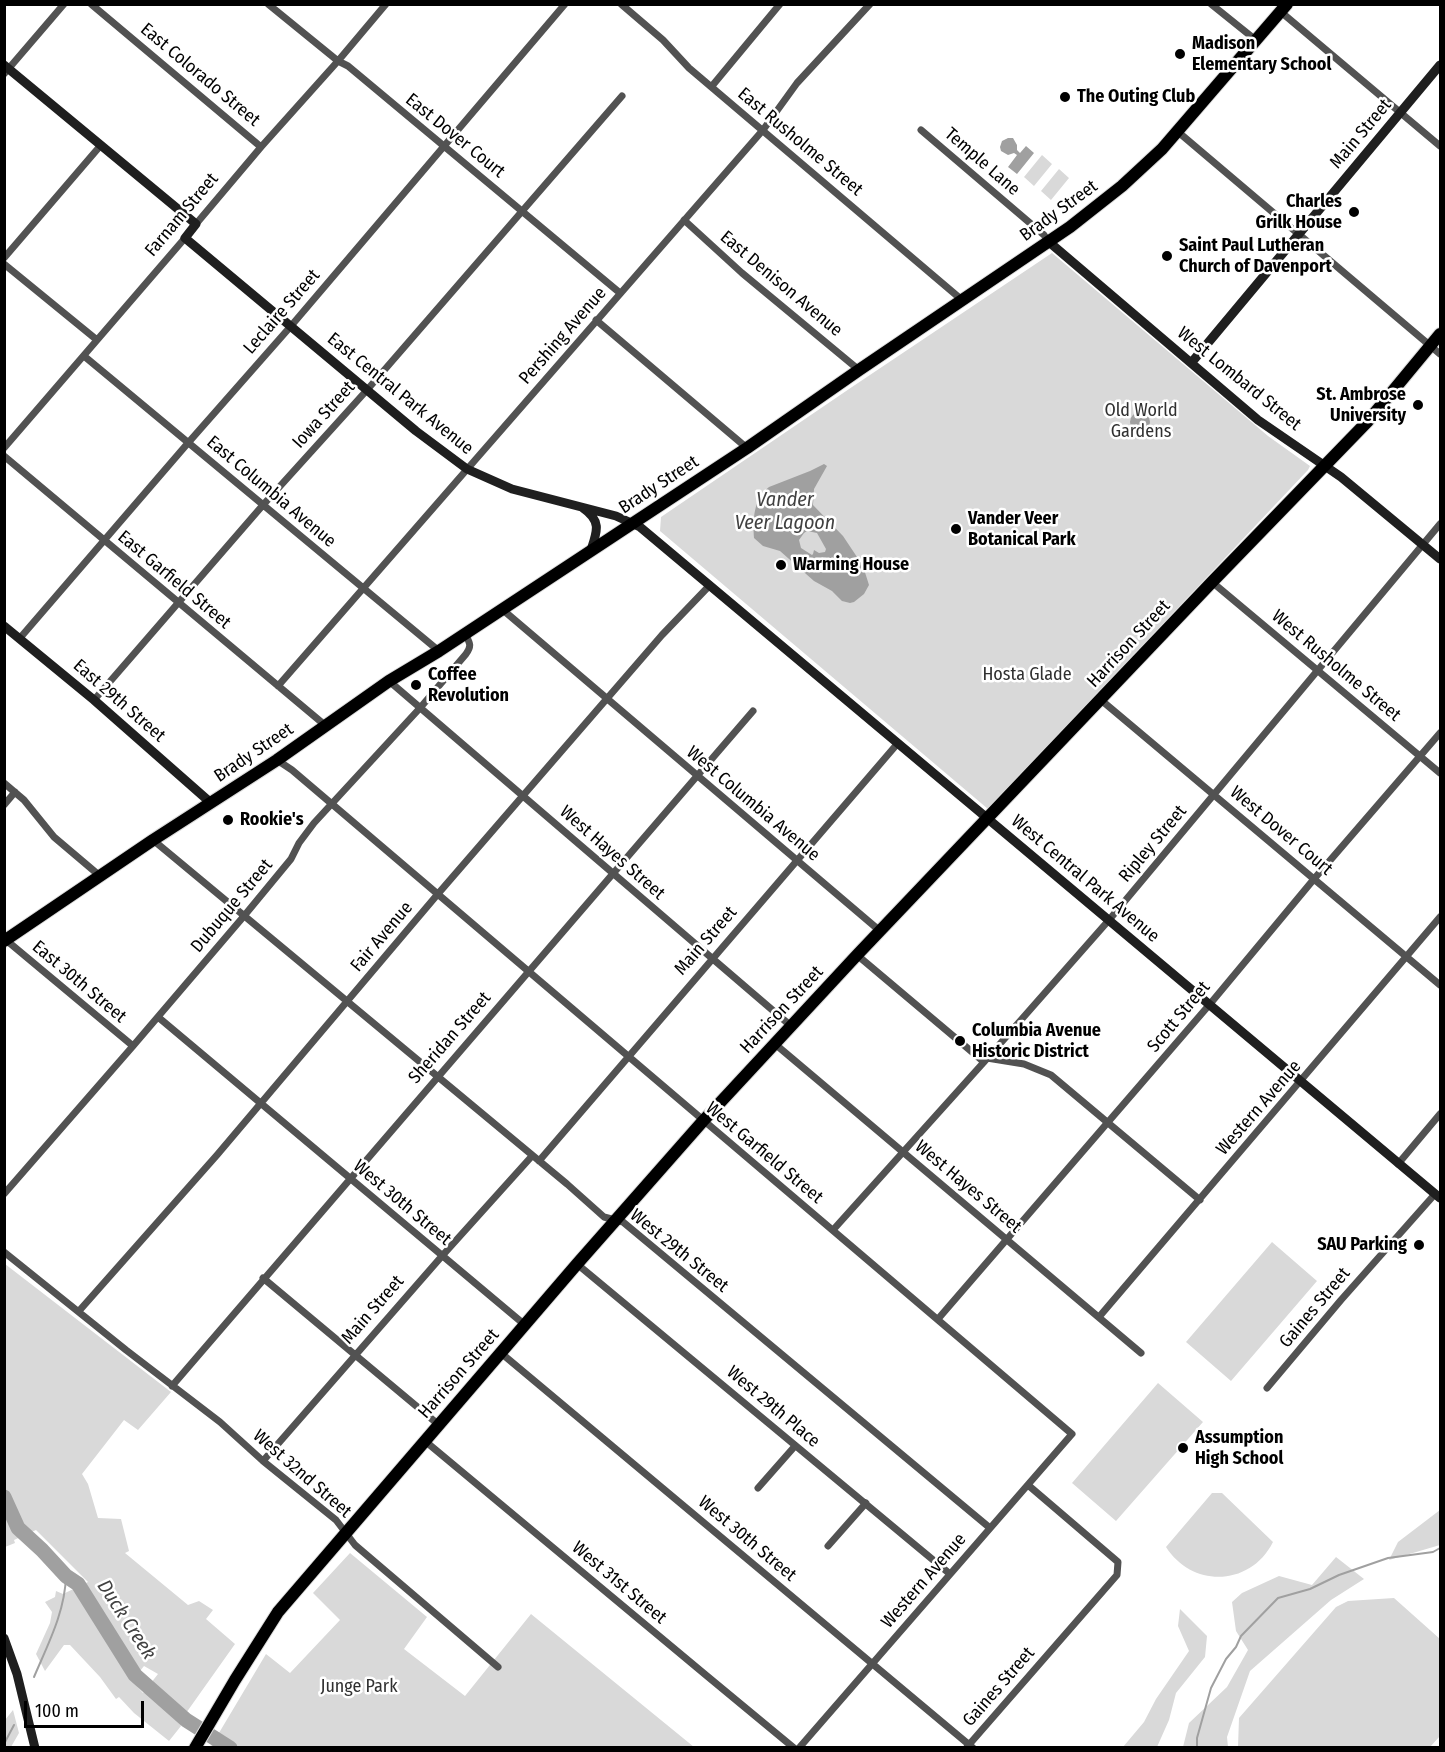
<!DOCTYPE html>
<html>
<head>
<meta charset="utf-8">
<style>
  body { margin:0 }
  #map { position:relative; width:1445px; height:1752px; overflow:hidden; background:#fff; font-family:"Fira Sans Condensed",sans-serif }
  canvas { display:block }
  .frame { position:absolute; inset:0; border:6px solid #000; pointer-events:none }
  .scale { position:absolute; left:24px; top:1701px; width:120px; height:27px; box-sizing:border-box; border:3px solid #000; border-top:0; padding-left:8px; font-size:18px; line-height:21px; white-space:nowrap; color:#000; -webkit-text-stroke:4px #fff; paint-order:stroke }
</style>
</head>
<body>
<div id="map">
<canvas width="1445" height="1752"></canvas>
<div class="frame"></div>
<div class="scale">100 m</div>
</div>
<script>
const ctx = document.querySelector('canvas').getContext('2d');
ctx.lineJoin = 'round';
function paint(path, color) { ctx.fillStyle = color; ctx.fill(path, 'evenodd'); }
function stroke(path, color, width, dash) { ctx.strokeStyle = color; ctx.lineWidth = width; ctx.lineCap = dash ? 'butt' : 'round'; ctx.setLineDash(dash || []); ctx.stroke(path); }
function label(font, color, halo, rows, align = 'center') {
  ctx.font = font + ' "Fira Sans Condensed",sans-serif'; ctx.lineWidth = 5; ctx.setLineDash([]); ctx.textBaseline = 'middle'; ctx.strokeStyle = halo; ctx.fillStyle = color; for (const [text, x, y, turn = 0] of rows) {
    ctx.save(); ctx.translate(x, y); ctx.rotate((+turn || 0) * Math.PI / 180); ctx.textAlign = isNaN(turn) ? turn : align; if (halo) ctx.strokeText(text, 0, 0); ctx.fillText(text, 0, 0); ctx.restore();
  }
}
const green = new Path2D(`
  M1042 155 1052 164 1034 186 1024 177Z
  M1059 169 1069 178 1051 200 1041 191Z
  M1052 253 1268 436 1310 466 1308 470 988 809 660 531 661 517 852 387Z
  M1272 1242 1317 1281 1231 1381 1186 1342Z
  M5 1264 171 1392 138 1430 124 1420 82 1474 88 1484 98 1518 121 1519 129 1551 125 1553 188 1605 199 1601 213 1610 206 1619 235 1644 179 1723 181 1726 169 1741 134 1713 119 1697 116 1699 100 1677 70 1645H64L45 1671 36 1654 50 1623 52 1612 45 1602 55 1597 56 1591 63 1594 88 1582 36 1530 14 1540 15 1543 5 1547ZM144 1666 158 1674 143 1693 132 1681Z
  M1158 1383 1203 1422 1116 1521 1072 1483Z
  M1212 1493H1222L1273 1542C1251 1586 1193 1589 1166 1547Z
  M1440 1510V1545L1389 1560 1398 1542Z
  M350 1553 427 1617 404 1649 465 1696 531 1614 694 1747 210 1748 266 1654 290 1673 340 1620 313 1593Z
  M1336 1557 1364 1579 1331 1600 1250 1671 1227 1737 1228 1747H1183L1189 1723 1227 1687 1248 1650 1236 1631 1232 1602 1242 1593 1279 1576 1312 1585Z
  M1394 1598 1440 1639V1736L1430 1747H1238L1239 1718 1336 1607 1348 1601Z
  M1180 1609 1207 1636 1205 1657 1176 1693 1169 1720 1157 1747H1123L1144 1722 1156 1699 1189 1651 1178 1626Z
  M13 1710 19 1733 11 1747H5V1720Z`);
const water = new Path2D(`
  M1008 138H1013L1017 145V150L1020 153 1026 146 1034 153 1017 174 1008 167 1017 155 1014 153 1008 155 1001 151 1000 147 1002 141Z
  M1130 422a10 10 0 1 1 20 0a10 10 0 1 1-20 0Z
  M824 464 827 466 814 489 813 505 843 536 863 566 869 585 864 594 854 602 850 603 842 601 832 591 814 581 780 551 763 546 754 538C753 519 753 500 769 487L810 471ZM807 531 817 533 826 549 825 552 819 553 814 550 813 554 812 555 801 548 799 540 804 533Z`);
const stream = new Path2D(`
  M34 1677C48 1644 65 1612 66 1576
  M4 1744 14 1725
  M1197 1748V1738L1211 1688 1226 1659 1236 1647 1241 1636 1278 1598 1310 1589 1339 1575 1388 1558 1433 1552 1440 1548`);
const river = new Path2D(`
  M4 1497 18 1528 42 1550 66 1576 78 1584 135 1675 186 1720 230 1748`);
const street = new Path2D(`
  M91 4 261 147
  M268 4 338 61 348 66 620 293
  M621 4 663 40 689 68 962 300
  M1211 4 1257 41
  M1281 12 1440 146
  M4 74 64 4
  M712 86 780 4
  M921 130 1044 235 1049 242
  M1177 131 1440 354
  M684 220 742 273 859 370
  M196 224 261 147 338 61 386 4
  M4 258 101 145
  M4 264 97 340
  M596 320 747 448
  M84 356 439 651
  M4 448 185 238
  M4 456 326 726
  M1212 582 1440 773
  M503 610 880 931
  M20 638 188 443 291 326 565 4
  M389 681 791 1026
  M278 686 763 130 797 83 870 4
  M94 700 263 505 367 390 622 96
  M1101 700 1440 985
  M277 760 292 770 1072 1434 799 1748
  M4 783 24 800 54 837 100 876
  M4 805 15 792
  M153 840 567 1184 604 1217 623 1222 990 1528
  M6 940 133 1046
  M857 955 984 1062
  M158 1017 525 1325
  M775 1044 1141 1353
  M987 1058 1024 1064 1051 1075 1200 1200
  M539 1161 898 743
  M1398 1164 1440 1114
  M4 1194 133 1046 244 916 291 859 299 843 314 823 420 708 466 654C472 646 470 643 465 634
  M833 1230 984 1062 1109 920 1440 524
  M4 1252 126 1350 220 1422 263 1461 336 1520 355 1545 498 1667
  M577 1264 950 1574
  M263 1278 439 1425
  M79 1311 217 1155 437 895 662 635 710 585
  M1099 1317 1440 917
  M938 1319 1210 1004 1314 879 1440 733
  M501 1353 973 1748
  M172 1386 753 711
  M1267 1388 1341 1300 1435 1194
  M425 1441 707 1676 794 1748
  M263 1461 442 1256 532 1156
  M758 1488 795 1446
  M828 1546 866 1503
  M967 1747 1117 1575 1118 1562 1028 1485`);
const secondary = new Path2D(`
  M4 65 196 224 185 238 416 431 467 469 512 489 616 516 640 527 1440 1198
  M1049 242 1258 420 1341 477 1440 559
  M1192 362 1440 65
  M583 508C602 521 597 532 591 550
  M4 626 94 700 211 803
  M4 1638 17 1674 35 1748`);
const highway = new Path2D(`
  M4 941 153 840 277 760 389 681 439 651 747 448 859 370 1070 227 1122 186 1162 149 1287 4
  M195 1748 235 1680 278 1612 577 1264 703 1121 857 955 1212 582 1368 421 1440 334`);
const markers = [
  [1180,54,6,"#000"],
  [1065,97,6,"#000"],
  [1354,212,6,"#000"],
  [1167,256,6,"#000"],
  [1418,405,6,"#000"],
  [956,529,6,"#000"],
  [781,565,6,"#000"],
  [416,685,6,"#000"],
  [228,820,6,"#000"],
  [960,1041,6,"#000"],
  [1419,1245,6,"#000"],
  [1183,1448,6,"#000"]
];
const poiNames = [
  ["Madison",1192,44],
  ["Elementary School",1192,65],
  ["The Outing Club",1077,97],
  ["Charles",1342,202,"right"],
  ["Grilk House",1342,223,"right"],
  ["Saint Paul Lutheran",1179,246],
  ["Church of Davenport",1179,267],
  ["St. Ambrose",1406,395,"right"],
  ["University",1406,416,"right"],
  ["Vander Veer",968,519],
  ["Botanical Park",968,540],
  ["Warming House",793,565],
  ["Coffee",428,675],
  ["Revolution",428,696],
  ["Rookie's",240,820],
  ["Columbia Avenue",972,1031],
  ["Historic District",972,1052],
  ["SAU Parking",1407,1245,"right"],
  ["Assumption",1195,1438],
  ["High School",1195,1459]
];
const streetNames = [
  ["East Colorado Street",200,75,40],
  ["Main Street",1361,134,-50],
  ["East Dover Court",455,136,39],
  ["East Rusholme Street",800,142,40],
  ["Temple Lane",982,162,41],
  ["Brady Street",1059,211,-36],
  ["Farnam Street",182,215,-50],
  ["East Denison Avenue",781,284,40],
  ["Leclaire Street",282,312,-49],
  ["Pershing Avenue",563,336,-49],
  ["West Lombard Street",1239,379,39],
  ["East Central Park Avenue",400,394,39],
  ["Iowa Street",324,415,-48],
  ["Brady Street",659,485,-33],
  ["East Columbia Avenue",271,492,40],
  ["East Garfield Street",174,580,40],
  ["Harrison Street",1129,644,-47],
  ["West Rusholme Street",1336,666,40],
  ["East 29th Street",119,701,41],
  ["Brady Street",254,753,-34],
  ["West Columbia Avenue",753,804,40],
  ["West Dover Court",1281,831,40],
  ["Ripley Street",1153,844,-50],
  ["West Hayes Street",612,853,41],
  ["West Central Park Avenue",1085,879,40],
  ["Dubuque Street",232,906,-50],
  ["Fair Avenue",382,937,-50],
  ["Main Street",706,941,-49],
  ["East 30th Street",79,982,40],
  ["Harrison Street",782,1010,-47],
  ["Scott Street",1179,1017,-50],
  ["Sheridan Street",450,1038,-49],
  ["Western Avenue",1259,1108,-49],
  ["West Garfield Street",764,1153,40],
  ["West Hayes Street",968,1187,40],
  ["West 30th Street",402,1203,40],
  ["West 29th Street",679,1251,39],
  ["Gaines Street",1315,1308,-50],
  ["Main Street",373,1310,-49],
  ["Harrison Street",459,1374,-49],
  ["West 29th Place",773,1407,40],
  ["West 32nd Street",302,1474,41],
  ["West 30th Street",747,1539,40],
  ["Western Avenue",924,1581,-49],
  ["West 31st Street",619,1583,40],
  ["Gaines Street",999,1687,-49]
];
const parkNames = [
  ["Old World",1141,411],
  ["Gardens",1141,432],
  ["Hosta Glade",1027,675],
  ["Junge Park",359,1687]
];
const waterNames = [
  ["Vander",785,500],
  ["Veer Lagoon",785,523],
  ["Duck Creek",126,1620,57]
];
paint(green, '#d9d9d9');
paint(water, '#a0a0a0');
stroke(stream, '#a0a0a0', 2);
stroke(river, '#a0a0a0', 15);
stroke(highway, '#dbdbdb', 14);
stroke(street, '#525252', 7);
stroke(secondary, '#1f1f1f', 9);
stroke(highway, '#000', 12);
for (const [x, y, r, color] of markers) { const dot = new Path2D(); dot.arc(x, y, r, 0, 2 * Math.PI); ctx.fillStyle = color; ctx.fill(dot); stroke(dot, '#fff', 2); }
label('bold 18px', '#000', '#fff', poiNames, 'left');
label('18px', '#000', '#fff', streetNames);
label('18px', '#303030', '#fff', parkNames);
label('italic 20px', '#414141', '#fff', waterNames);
</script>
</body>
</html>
